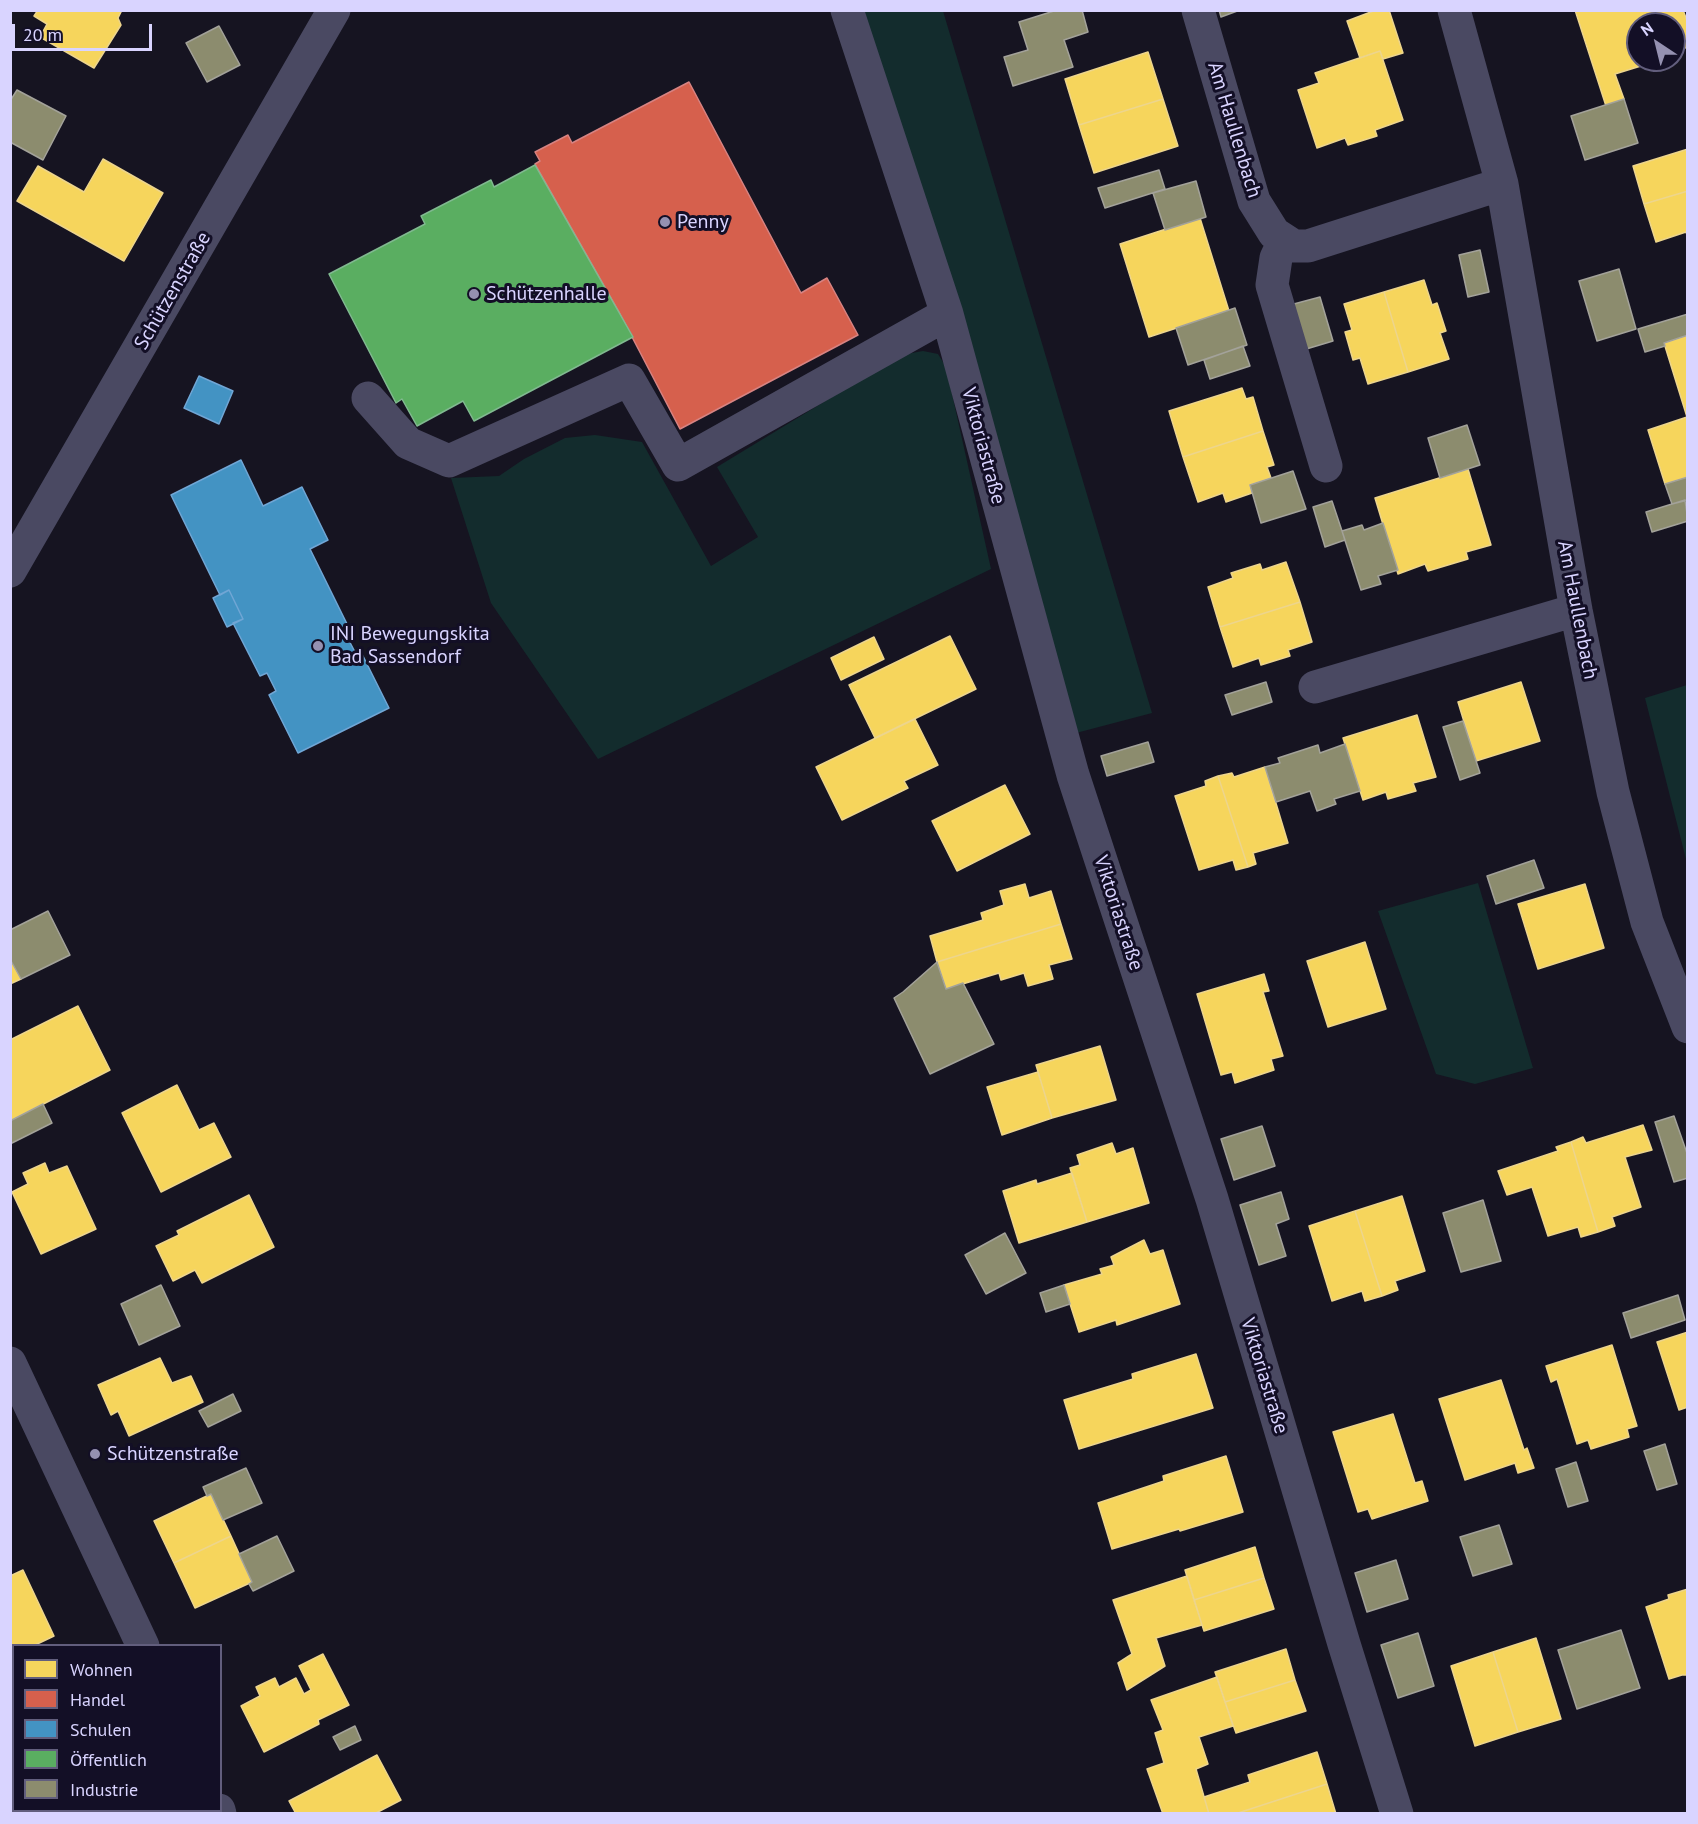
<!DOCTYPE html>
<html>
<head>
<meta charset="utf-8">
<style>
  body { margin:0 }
  #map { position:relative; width:1698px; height:1824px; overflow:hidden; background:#161421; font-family:"PT Sans",sans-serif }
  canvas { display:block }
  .frame { position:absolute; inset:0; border:12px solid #d9d4ff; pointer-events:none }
  .legend { position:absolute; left:12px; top:1644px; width:210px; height:168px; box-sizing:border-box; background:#130f26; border:2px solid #625e7d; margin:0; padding:8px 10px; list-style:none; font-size:18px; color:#d9d4ff }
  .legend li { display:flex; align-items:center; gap:12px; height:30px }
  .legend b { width:30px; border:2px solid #625e7d }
  .north { position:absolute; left:1626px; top:12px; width:60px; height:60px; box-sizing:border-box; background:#130f26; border:2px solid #625e7d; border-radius:50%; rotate:325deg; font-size:16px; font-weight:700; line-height:24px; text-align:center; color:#d9d4ff }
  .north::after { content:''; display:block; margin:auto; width:21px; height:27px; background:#9591b1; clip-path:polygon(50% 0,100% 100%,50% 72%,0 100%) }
  .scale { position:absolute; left:12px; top:24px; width:140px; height:27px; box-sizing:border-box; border:3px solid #d9d4ff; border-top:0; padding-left:8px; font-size:18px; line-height:21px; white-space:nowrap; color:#d9d4ff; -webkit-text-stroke:4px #130f26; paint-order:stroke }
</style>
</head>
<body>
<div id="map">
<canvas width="1698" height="1824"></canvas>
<div class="frame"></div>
<ul class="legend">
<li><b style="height:16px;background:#f6d55c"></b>Wohnen</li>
<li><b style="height:16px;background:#d6604d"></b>Handel</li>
<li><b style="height:16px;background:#4393c3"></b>Schulen</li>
<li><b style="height:16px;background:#5aae61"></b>Öffentlich</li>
<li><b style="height:16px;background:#8c8c6e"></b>Industrie</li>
</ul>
<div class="north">N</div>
<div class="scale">20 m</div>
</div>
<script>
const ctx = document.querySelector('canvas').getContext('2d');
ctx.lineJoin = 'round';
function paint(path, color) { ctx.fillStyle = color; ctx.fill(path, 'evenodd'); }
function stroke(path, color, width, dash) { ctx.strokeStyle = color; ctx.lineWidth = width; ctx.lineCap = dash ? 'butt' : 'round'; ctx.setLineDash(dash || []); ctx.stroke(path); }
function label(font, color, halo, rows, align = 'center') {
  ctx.font = font + ' "PT Sans",sans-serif'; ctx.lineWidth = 6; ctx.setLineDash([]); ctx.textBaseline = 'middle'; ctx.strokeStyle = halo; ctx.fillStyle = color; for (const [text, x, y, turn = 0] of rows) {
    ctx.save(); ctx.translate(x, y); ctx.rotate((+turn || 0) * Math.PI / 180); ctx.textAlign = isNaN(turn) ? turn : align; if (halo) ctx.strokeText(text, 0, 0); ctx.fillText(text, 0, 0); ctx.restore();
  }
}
const green = new Path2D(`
  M861 11H943L1152 713 1076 733Z
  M923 351 938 354 946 367 991 569 598 759 491 603 451 478 499 476 524 459 565 438 595 435 642 442 711 566 758 537 717 467 901 355Z
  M1687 685H1688L1687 863 1645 698Z
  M1478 883 1533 1068 1475 1084 1436 1074 1378 911Z`);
const homes = new Path2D(`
  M38 10H122L118 18 121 25 94 68 40 37 47 24 34 16Z
  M1376 10H1389L1403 53 1383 59 1380 51 1360 58 1347 21Z
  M1575 10H1683L1688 23V47L1674 51V24H1638V60L1657 61 1615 74 1624 99 1606 106Z
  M1380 51 1403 120 1375 130 1377 136 1348 145 1345 138 1317 148 1298 90 1319 83 1315 73Z
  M1148 52 1163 99 1079 125 1065 79Z
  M1163 99 1178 146 1094 173 1079 125Z
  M1688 149V191L1644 204 1633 166Z
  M103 159 163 193 124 261 17 201 38 166 84 192Z
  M1688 191V238L1686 232 1656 242 1644 204Z
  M1200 218 1229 311 1149 337 1120 244Z
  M1424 280 1432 305 1437 303 1446 331 1440 333 1449 359 1408 372 1384 292Z
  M1384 292 1408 372 1368 384 1360 358 1353 360 1345 332 1352 330 1344 304Z
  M1688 335V477L1665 484 1648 430 1687 417 1664 343Z
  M1242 388 1246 399 1253 397 1263 431 1183 457 1169 411Z
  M1263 431 1274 465 1267 467 1271 478 1250 485 1252 493 1226 502 1223 493 1198 502 1183 457Z
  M1468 469 1491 545 1466 552 1468 559 1428 571 1425 564 1398 574 1375 498Z
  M1286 562 1300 602 1220 627 1208 587 1233 578 1231 573 1260 564 1262 570Z
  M1300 602 1312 642 1288 650 1290 656 1261 665 1259 658 1233 667 1220 627Z
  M950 636 976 689 875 738 849 685Z
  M874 637 884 659 841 680 831 658Z
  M1521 682 1540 741 1476 761 1458 702Z
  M1417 715 1436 777 1413 783 1416 791 1388 799 1386 792 1363 800 1343 738Z
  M915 719 938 765 904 781 908 788 842 820 816 767Z
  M1265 767 1288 843 1253 853 1256 864 1248 867 1218 776 1232 773 1234 777Z
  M1218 776 1248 867 1236 870 1233 860 1199 870 1175 796 1206 786 1205 781Z
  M1005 785 1030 834 957 871 932 821Z
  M1025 884 1029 898 1051 891 1061 924 937 962 930 936 983 920 981 913 1004 905 1000 891Z
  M1585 884 1604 948 1538 969 1518 904Z
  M1061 924 1072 959 1049 965 1053 979 1028 986 1024 973 1001 980 999 973 946 989 937 962Z
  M1365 942 1386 1009 1328 1027 1307 961Z
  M10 959 21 979 10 984Z
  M1264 974 1269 991 1263 992 1283 1056 1271 1059 1274 1070 1235 1083 1232 1072 1221 1075 1197 994Z
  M78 1006 110 1070 10 1121V1040Z
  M1100 1046 1116 1100 1052 1118 1036 1065Z
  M1038 1072 1052 1118 1002 1135 987 1087Z
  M177 1085 199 1130 214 1123 231 1157 161 1192 122 1113Z
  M1643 1125 1652 1150 1625 1157 1641 1207 1612 1217 1615 1226 1598 1232 1571 1142 1583 1137 1586 1143Z
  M1571 1142 1598 1232 1581 1237 1578 1227 1548 1236 1532 1187 1507 1195 1498 1171 1558 1151 1556 1147Z
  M1112 1143 1116 1154 1133 1148 1149 1203 1087 1222 1070 1168 1080 1165 1077 1155Z
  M45 1163 49 1173 67 1166 96 1229 41 1254 12 1192 28 1184 23 1173Z
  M1072 1173 1087 1222 1019 1243 1003 1191 1036 1180 1037 1184Z
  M249 1195 274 1247 202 1283 195 1270 173 1281 156 1246 179 1235 177 1231Z
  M1402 1196 1425 1271 1395 1281 1398 1290 1382 1296 1355 1211Z
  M1355 1211 1382 1296 1365 1301 1362 1291 1332 1301 1309 1226Z
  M1144 1240 1150 1254 1163 1250 1180 1304 1117 1325 1116 1320 1079 1332 1064 1285 1102 1274 1100 1269 1114 1265 1111 1257Z
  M1688 1332V1407L1679 1410 1657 1342Z
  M1612 1345 1637 1426 1627 1429 1629 1437 1591 1449 1588 1440 1577 1444 1557 1379 1551 1382 1546 1366Z
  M1196 1354 1213 1408 1079 1449 1064 1400 1133 1379 1132 1374Z
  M160 1358 172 1383 191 1376 203 1402 129 1436 118 1411 111 1415 98 1385Z
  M1501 1380 1524 1450 1527 1448 1534 1468 1518 1473 1515 1463 1465 1480 1439 1399Z
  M1393 1414 1415 1483 1422 1481 1428 1501 1372 1519 1368 1509 1358 1512 1333 1432Z
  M1226 1456 1243 1512 1180 1531 1179 1529 1112 1549 1098 1503 1164 1481 1163 1476Z
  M211 1494 231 1536 174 1563 154 1521Z
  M231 1536 252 1582 195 1608 174 1563Z
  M1255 1547 1264 1578 1194 1600 1185 1570Z
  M23 1570 54 1636 33 1646H14V1655L10 1656V1576Z
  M1187 1576 1202 1625 1156 1638 1165 1666 1127 1690 1118 1663 1132 1654 1113 1600Z
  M1264 1578 1274 1609 1204 1631 1194 1600Z
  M1688 1589V1675H1682L1669 1679 1646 1607 1669 1599 1668 1595Z
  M1536 1638 1561 1719 1518 1732 1493 1652Z
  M1286 1649 1295 1680 1225 1702 1215 1672Z
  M1493 1652 1518 1732 1475 1746 1451 1666Z
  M323 1654 349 1705 318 1720 319 1724 264 1752 241 1706 260 1696 256 1687 275 1678 279 1687 296 1678 304 1694 311 1690 299 1666Z
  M1217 1677 1233 1726 1199 1737 1208 1764 1196 1769 1209 1814H1163L1147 1769 1164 1763 1155 1733 1163 1730 1151 1700Z
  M1295 1680 1306 1711 1236 1733 1225 1702Z
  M1317 1752 1327 1784 1235 1814H1209L1204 1797 1250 1782 1248 1775Z
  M377 1755 401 1800 374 1814H296L289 1801Z
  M1327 1784 1336 1814H1235Z
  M88 1810H159L160 1814H90Z`);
const shops = new Path2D(`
  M689 82 801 293 827 278 858 335 680 429 619 312 535 164 540 161 535 152 568 135 572 143Z`);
const schools = new Path2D(`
  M199 376 233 391 219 424 184 408Z
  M241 460 263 506 302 487 328 540 310 549 350 630 345 633 355 652 360 650 389 708 298 753 269 695 276 691 267 673 260 676 233 623 243 619 229 590 220 595 171 495Z
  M229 590 243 619 227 627 213 598Z`);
const public = new Path2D(`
  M535 165 633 337 474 421 463 401 417 426 402 399 396 403 329 274 425 224 421 216 491 180 494 187Z`);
const industry = new Path2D(`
  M1057 10H1082L1088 32 1064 40 1073 67 1013 86 1004 57 1028 50 1019 22Z
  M1219 10H1240L1221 17Z
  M219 26 240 65 207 82 186 43Z
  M17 90 66 116 43 160 10 142V101Z
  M1624 99 1638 143 1585 160 1571 116Z
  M1159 170 1165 189 1105 208 1098 188Z
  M1196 181 1206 217 1165 230 1153 193Z
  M1480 250 1489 292 1468 297 1459 255Z
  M1619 269 1636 329 1597 341 1579 281Z
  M1320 297 1333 341 1303 350 1290 305Z
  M1235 308 1247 345 1188 365 1176 328Z
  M1688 314V335L1664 343 1665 346 1645 352 1638 329Z
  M1243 346 1250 366 1210 379 1204 360Z
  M1467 425 1480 465 1440 478 1428 438Z
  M1293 471 1306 509 1261 523 1250 485Z
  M1688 477V500L1672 504 1665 484Z
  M1685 500 1688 521 1652 532 1646 512Z
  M1332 501 1345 540 1325 547 1313 507Z
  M1383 523 1398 570 1378 576 1381 584 1361 590 1342 531 1362 525 1364 530Z
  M1266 682 1272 702 1232 715 1225 695Z
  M1463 721 1480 773 1460 780 1443 727Z
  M1148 742 1154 762 1107 776 1101 756Z
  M1345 744 1360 791 1334 799 1336 804 1317 811 1310 791 1276 802 1265 767 1280 763 1278 758 1318 745 1320 753Z
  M1534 860 1544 888 1496 904 1487 876Z
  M48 911 70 955 21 979 10 959V930Z
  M937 962 946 989 963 983 994 1044 930 1074 894 998 903 992Z
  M43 1104 52 1123 10 1144V1121Z
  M1674 1116 1688 1156V1178L1674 1182 1655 1122Z
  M1262 1126 1275 1166 1234 1180 1221 1139Z
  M1281 1192 1289 1219 1276 1224 1286 1256 1259 1265 1240 1205Z
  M1483 1200 1501 1261 1461 1272 1443 1213Z
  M1005 1233 1026 1273 986 1294 965 1255Z
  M161 1285 180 1326 139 1345 121 1304Z
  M1064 1285 1070 1304 1046 1312 1040 1293Z
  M1678 1295 1685 1320 1631 1338 1623 1313Z
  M233 1394 241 1411 208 1427 199 1411Z
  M1665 1444 1677 1484 1657 1490 1644 1451Z
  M1576 1462 1588 1501 1568 1507 1556 1469Z
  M246 1468 262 1503 223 1520 211 1494 207 1496 203 1487Z
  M1499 1525 1512 1564 1473 1576 1460 1537Z
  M277 1536 294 1571 253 1591 249 1584 252 1582 239 1554Z
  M1396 1560 1408 1599 1367 1612 1355 1573Z
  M1621 1630 1640 1688 1577 1709 1558 1650Z
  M1418 1633 1434 1686 1398 1698 1381 1645Z
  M355 1726 361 1740 340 1750 333 1737Z`);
const minor = new Path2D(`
  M847 10 947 314 1073 775 1212 1199 1344 1644 1397 1814
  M1198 10 1254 201 1274 233 1294 246H1308L1502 184
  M1454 10 1502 184 1576 610 1613 792 1647 922 1688 1027
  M1284 241 1276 258 1272 285 1326 466
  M368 398 408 443 449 461 629 380 678 465 947 314
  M10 571 334 10
  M1315 687 1576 610
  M10 1363 143 1646
  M219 1810 220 1814`);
const markers = [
  [665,222,6,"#9591b1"],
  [474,294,6,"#9591b1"],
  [318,646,6,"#9591b1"],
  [95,1454,6,"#9591b1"]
];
const streetNames = [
  ["Am Haullenbach",1234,130,73],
  ["Schützenstraße",173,291,-60],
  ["Viktoriastraße",983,446,75],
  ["Am Haullenbach",1577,610,79],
  ["Viktoriastraße",1118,913,72],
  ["Viktoriastraße",1264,1376,73]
];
const poiNames = [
  ["Penny",677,222],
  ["Schützenhalle",486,294],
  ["INI Bewegungskita",330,634],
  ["Bad Sassendorf",330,657],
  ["Schützenstraße",107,1454]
];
paint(green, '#132c2d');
paint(homes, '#f6d55c');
stroke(homes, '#edd58d', 1.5);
paint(shops, '#d6604d');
stroke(shops, '#d78382', 1.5);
paint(schools, '#4393c3');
stroke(schools, '#70a6d5', 1.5);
paint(public, '#5aae61');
stroke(public, '#80b990', 1.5);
paint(industry, '#8c8c6e');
stroke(industry, '#a3a29a', 1.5);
stroke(minor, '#4a4962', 33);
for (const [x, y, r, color] of markers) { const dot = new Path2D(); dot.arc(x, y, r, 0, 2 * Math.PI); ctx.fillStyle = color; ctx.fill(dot); stroke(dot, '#130f26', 2); }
label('20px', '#d9d4ff', '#130f26', streetNames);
label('20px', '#d9d4ff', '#130f26', poiNames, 'left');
</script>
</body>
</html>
